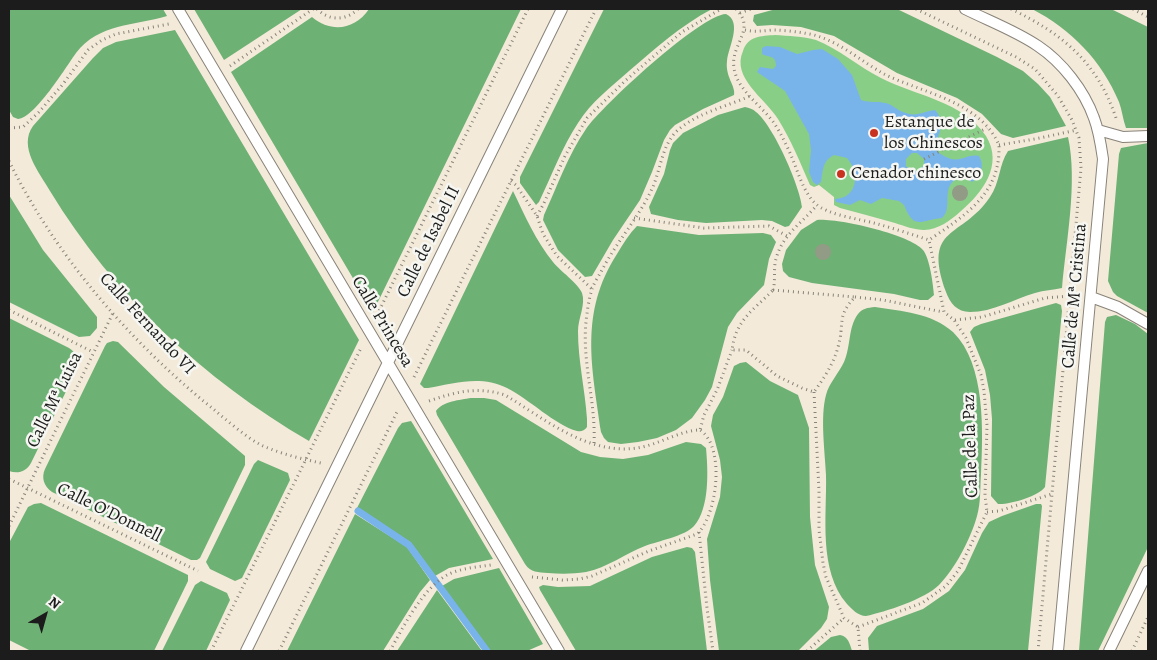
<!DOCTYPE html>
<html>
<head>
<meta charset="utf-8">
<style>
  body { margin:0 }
  #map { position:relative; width:1157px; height:660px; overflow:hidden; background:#f3ead9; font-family:Alegreya,serif }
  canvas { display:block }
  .frame { position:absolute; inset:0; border:10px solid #1c1c1c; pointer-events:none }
  .north { position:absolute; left:20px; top:590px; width:50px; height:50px; -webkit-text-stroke:4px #f6f6f2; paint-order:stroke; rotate:38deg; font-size:14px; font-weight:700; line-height:20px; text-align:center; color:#1c1c1c }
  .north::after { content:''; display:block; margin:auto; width:18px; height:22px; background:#1c1c1c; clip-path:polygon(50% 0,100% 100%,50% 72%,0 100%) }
</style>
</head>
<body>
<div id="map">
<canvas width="1157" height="660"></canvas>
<div class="frame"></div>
<div class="north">N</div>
</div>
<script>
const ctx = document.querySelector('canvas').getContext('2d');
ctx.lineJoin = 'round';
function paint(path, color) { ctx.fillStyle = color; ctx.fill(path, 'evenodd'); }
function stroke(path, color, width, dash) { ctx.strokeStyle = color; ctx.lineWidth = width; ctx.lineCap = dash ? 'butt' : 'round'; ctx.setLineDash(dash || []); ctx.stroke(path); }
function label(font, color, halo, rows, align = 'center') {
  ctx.font = font + ' Alegreya,serif'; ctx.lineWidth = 5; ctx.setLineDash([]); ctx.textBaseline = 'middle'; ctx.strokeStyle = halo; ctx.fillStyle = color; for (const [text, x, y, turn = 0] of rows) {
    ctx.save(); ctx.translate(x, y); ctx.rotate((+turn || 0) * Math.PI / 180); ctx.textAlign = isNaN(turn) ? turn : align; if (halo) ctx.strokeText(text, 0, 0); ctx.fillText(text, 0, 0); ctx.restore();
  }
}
const green = new Path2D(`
  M775 35C788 36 803 36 816 40 839 49 859 67 881 78 916 96 963 101 986 136 1004 165 982 193 961 211 951 220 938 230 924 230 915 230 904 226 895 223 877 218 859 213 840 208L834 205V197L819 185 814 187 810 185C800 162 791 140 778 119 765 98 731 78 743 51 748 36 761 36 775 35Z`);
const forest = new Path2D(`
  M9 9H163L167 16C134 26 99 23 76 53 66 67 35 118 18 119L13 117 9 110Z
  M194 9H302L224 60Z
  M369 9H521L373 312 231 72 312 17C331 33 355 30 369 9Z
  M604 9H712C680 26 656 48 629 71 611 87 591 102 578 123 562 147 552 175 539 202L536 205 520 183V177Z
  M776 9H897L997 57 1023 71 1038 84 1050 97 1066 126 1013 138 1001 134 982 114 957 98 897 73 834 36 801 27 772 25 757 26 753 21 754 15Z
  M1032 9H1111L1148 27V128H1126C1123 120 1122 110 1119 102 1102 61 1071 29 1032 9Z
  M726 14C743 22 728 48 727 61 725 77 736 86 734 95L703 109 675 125 670 130 664 140 652 172 640 200 613 240 592 276 585 277 558 250 543 220 544 215C557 187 568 155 586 129 602 106 700 15 726 14Z
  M175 30 359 340 309 441C203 379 114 296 50 191 39 172 18 147 33 126L93 58 103 48 116 42Z
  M745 107C749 108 753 109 756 112 773 125 800 186 802 207L789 226 785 227 772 221 762 220 706 223 678 220 651 214 649 207 664 174 670 150 673 143 683 133 718 115Z
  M1068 137C1078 182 1066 242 1062 288 1053 290 1044 290 1035 293 1014 299 993 312 970 312 957 312 950 303 946 292 922 225 962 239 990 197 1000 183 999 164 1008 151Z
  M1148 143V313L1117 296 1113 292 1108 281 1119 154 1121 148Z
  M513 191C525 216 536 241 553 262 560 271 578 283 582 293 586 304 578 319 578 331 578 361 585 389 587 419V427C584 431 581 432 577 431 555 425 529 399 507 388 481 375 455 383 428 388H424L420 384Z
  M9 195 43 250 97 317V328L90 336 79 337 9 302Z
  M817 220C837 218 909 234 923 250 930 259 933 284 934 295L928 300H920L894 294 812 283 789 277 783 271 782 264 786 250 801 230Z
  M637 226 699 235 763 233 771 235 776 242 769 259 764 285 737 313 728 327 712 387 705 400 692 418 676 430 657 438 638 442 621 444 608 442 604 438 601 432C592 367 579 313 617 254 623 244 629 234 637 226Z
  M1056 303 1061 305 1062 311 1045 487C1039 496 1009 505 998 504L991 496 992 419 990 395 985 370 970 332 974 327 981 324Z
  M875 307C901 311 932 313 953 332 986 364 983 432 981 474 980 488 981 502 977 516 971 538 955 569 939 585 925 599 885 612 866 616 858 616 852 609 847 604 818 570 827 516 826 475 825 452 820 417 826 395 829 383 839 373 844 362 851 347 848 327 858 314 863 308 867 308 875 307Z
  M1116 315 1135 324 1148 334V547L1098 651H1079L1105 322 1107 317Z
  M9 318 69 348C77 353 80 360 77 369L31 463C26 472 18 474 9 471Z
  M113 341 118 342 164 387 245 456V465L200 558 197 560H191L52 492C44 486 41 478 45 469L105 346 107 343Z
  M746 362 770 381 798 395 809 428 810 517 815 565 829 607 827 619 821 628 798 651H719L710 580 707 539 720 497 722 477 720 460 711 426 713 415 723 397 734 366 740 363Z
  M471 398H484L496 400 581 452 600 457 623 459 648 455 686 442 701 444 706 448C708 470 710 508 694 526 685 536 658 541 645 546 626 553 607 568 586 572 573 574 561 574 548 573 538 572 531 573 525 564L437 415 436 411C443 401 460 400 471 398Z
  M411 421 413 424 493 559 449 568 435 576 410 542 357 508 398 428 402 423Z
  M258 460 288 473 290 480 242 578 235 581 210 569 206 562 254 464Z
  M41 503 188 575V581L154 651H31L9 640V543L28 507 34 504Z
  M1036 504H1041L1042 506 1028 651H869L868 638 877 626 923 609 949 591 965 570 982 533 989 522 1002 516Z
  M355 514 407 547 430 580 420 592 383 651H287Z
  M687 547 692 548 695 552 707 651H576L540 590 539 587 543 585 558 587 590 586 652 557Z
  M499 568 543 644 527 651H490L442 586 454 579Z
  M201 581 227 593 230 600 206 651H162L195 585Z
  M437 590 482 651H397Z
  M840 635C848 636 850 644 852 651H814L831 637Z`);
const water = new Path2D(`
  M766 46 780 47 797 54 813 50 822 49 838 59 852 75 861 100C870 103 877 101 885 103 892 104 897 110 903 112 917 118 923 111 935 110 953 129 923 146 944 156 960 165 966 153 979 156 985 165 981 176 972 182L963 176C937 184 955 207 942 218 921 220 914 231 904 205L899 201 882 198 871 204 860 200 850 205 836 202 835 199C858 198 860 173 847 158L834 155C822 161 823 171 821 182L817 185 813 182 809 172 811 150 809 134 785 91 757 72 760 67 773 69 776 66C776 55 770 58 762 54V48ZM912 153H917L924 159V165L918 171H911L906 166V159Z`);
const stream = new Path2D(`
  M358 511 409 545 487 651`);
const path = new Path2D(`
  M317 9C329 21 346 21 358 9
  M736 9C757 30 730 44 734 68 737 90 762 106 774 123 782 135 788 148 793 160 799 175 804 193 816 204 828 215 859 219 874 223 892 228 911 234 929 240 964 216 1001 194 999 145 980 101 922 93 884 74 861 61 840 42 814 35 800 32 785 30 772 30 762 31 754 32 745 30
  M916 9 1016 57 1035 69 1058 96 1072 120 1079 138 1081 168 1038 651
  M1011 9C1063 34 1097 62 1116 118
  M1133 9 1148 17
  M740 13 751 9
  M230 66 313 9
  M9 128 23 127 39 112 63 84 88 50 102 40 116 34 169 24
  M999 145 1035 139 1077 130
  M924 159 987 128
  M9 161C55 255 130 342 212 408 228 421 245 437 263 446 282 454 302 459 321 463
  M511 181 516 185 537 216 543 234 557 256 592 289
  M537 216 544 203 565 156 587 118 626 80 682 32 721 9
  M634 218 704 228 769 226 787 236
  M773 290 855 297C836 317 845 323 838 347 834 363 824 378 814 392L802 388 777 376 746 350H732C736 319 753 311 773 290Z
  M773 290C776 280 773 269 776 259 782 235 802 223 817 205
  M855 297 883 300 943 312
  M9 310 93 352
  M377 315 528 9
  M955 320 982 317 1045 298 1070 296
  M414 377 596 9
  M814 392 819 491V530L823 563 826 577 844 618 858 627 860 651
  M429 401C455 392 477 386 505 395 545 419 587 455 637 448 658 445 681 430 700 430L704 415 717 390 732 350
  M594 443C596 403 582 363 586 322 587 312 589 298 592 289 594 283 598 277 601 272 615 244 637 220 651 191 661 171 661 145 678 130 697 113 728 106 750 96
  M9 479 198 571
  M987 512 999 511 1052 494
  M9 526 113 313
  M699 532 707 608 713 651
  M532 577 562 580 580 579 592 576 649 551 697 534C717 516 726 447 700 430
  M858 627 922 603 946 586 958 571 987 512 985 495 987 425 984 391 981 375 966 338 954 320 944 312 929 240
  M211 651 361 348
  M279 651 398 410
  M390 651C403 627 424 586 449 574 462 568 477 567 491 565
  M807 651 844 618
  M1132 651 1148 617`);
const lane = new Path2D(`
  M178 9 559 651
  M965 9C989 21 1016 31 1038 46 1062 62 1084 90 1094 118 1099 131 1101 145 1103 159L1058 651
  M1098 130 1123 137 1148 136
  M1091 297 1118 307 1148 324
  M246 651 562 9
  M1109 651 1148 571`);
const trees = [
  [960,193],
  [823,252]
];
const markers = [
  [874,133,5,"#c8321e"],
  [841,174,5,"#c8321e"]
];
const poiNames = [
  ["Estanque de",884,123],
  ["los Chinescos",884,144],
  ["Cenador chinesco",851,174]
];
const streetNames = [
  ["Calle de Isabel II",429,242,-64],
  ["Calle de Mª Cristina",1075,296,-85],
  ["Calle Princesa",382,322,59],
  ["Calle Fernando VI",147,324,47],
  ["Calle Mª Luisa",55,400,-64],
  ["Calle de la Paz",971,446,-92],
  ["Calle O'Donnell",109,513,26]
];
paint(green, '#89ce87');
paint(forest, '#6eb174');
paint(water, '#78b4ea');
stroke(stream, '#78b4ea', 7);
stroke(lane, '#88837a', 12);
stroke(path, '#88837a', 3, [1, 4]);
stroke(lane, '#fff', 10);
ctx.fillStyle = '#929b85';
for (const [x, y] of trees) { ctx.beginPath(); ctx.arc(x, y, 8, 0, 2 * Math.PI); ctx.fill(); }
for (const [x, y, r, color] of markers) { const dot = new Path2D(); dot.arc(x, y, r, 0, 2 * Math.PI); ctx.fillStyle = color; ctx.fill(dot); stroke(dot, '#f6f6f2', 2); }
label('18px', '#1c1c1c', '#f6f6f2', poiNames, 'left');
label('18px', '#1c1c1c', '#f6f6f2', streetNames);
</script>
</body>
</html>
